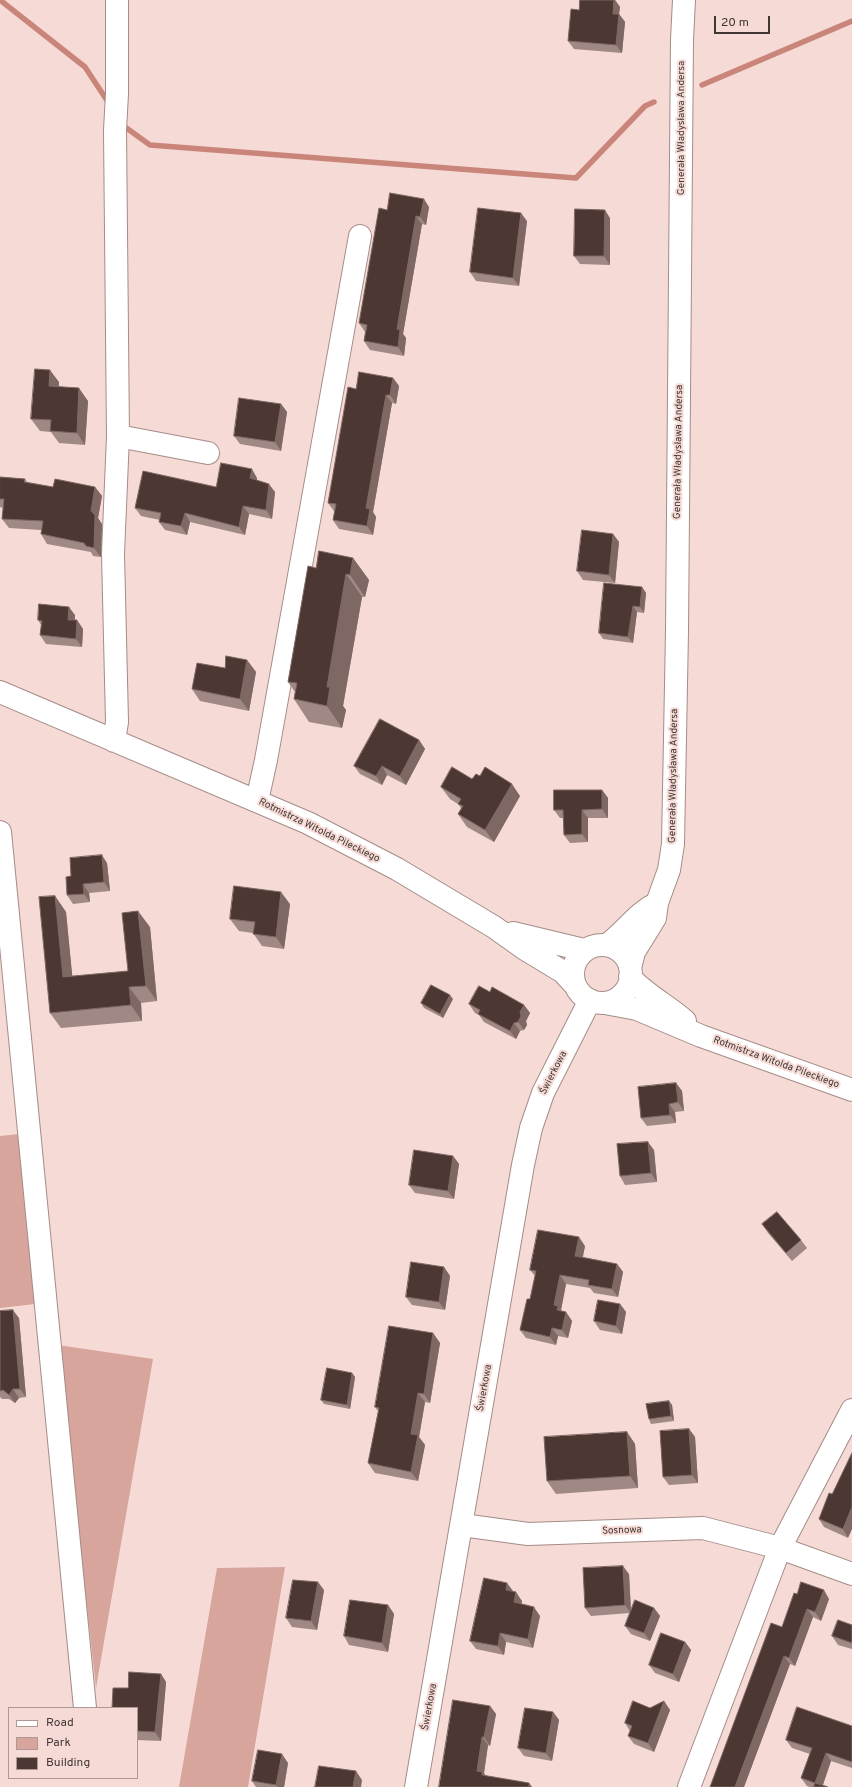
<!DOCTYPE html>
<html>
<head>
<meta charset="utf-8">
<style>
  body { margin:0 }
  #map { position:relative; width:852px; height:1787px; overflow:hidden; background:#f5dad5; font-family:Overpass,sans-serif }
  canvas { display:block }
  .legend { position:absolute; left:8px; top:1707px; width:130px; height:72px; box-sizing:border-box; background:#f5dad5; border:1px solid #ad9895; margin:0; padding:5px 7px; list-style:none; font-size:12px; color:#413634 }
  .legend li { display:flex; align-items:center; gap:8px; height:20px }
  .legend b { width:20px; border:1px solid #ad9895 }
  .scale { position:absolute; left:714px; top:16px; width:56px; height:18px; box-sizing:border-box; border:2px solid #413634; border-top:0; padding-left:5px; font-size:12px; line-height:14px; white-space:nowrap; color:#413634; -webkit-text-stroke:3px #f5dad5; paint-order:stroke }
</style>
</head>
<body>
<div id="map">
<canvas width="852" height="1787"></canvas>
<ul class="legend">
<li><b style="height:5px;background:#fff"></b>Road</li>
<li><b style="height:11px;background:#d7a59c"></b>Park</li>
<li><b style="height:11px;background:#4c3733"></b>Building</li>
</ul>
<div class="scale">20 m</div>
</div>
<script>
const ctx = document.querySelector('canvas').getContext('2d');
ctx.lineJoin = 'round';
function paint(path, color) { ctx.fillStyle = color; ctx.fill(path, 'evenodd'); }
function stroke(path, color, width, dash) { ctx.strokeStyle = color; ctx.lineWidth = width; ctx.lineCap = dash ? 'butt' : 'round'; ctx.setLineDash(dash || []); ctx.stroke(path); }
function label(font, color, halo, rows, align = 'center') {
  ctx.font = font + ' Overpass,sans-serif'; ctx.lineWidth = 4; ctx.setLineDash([]); ctx.textBaseline = 'middle'; ctx.strokeStyle = halo; ctx.fillStyle = color; for (const [text, x, y, turn = 0] of rows) {
    ctx.save(); ctx.translate(x, y); ctx.rotate((+turn || 0) * Math.PI / 180); ctx.textAlign = isNaN(turn) ? turn : align; if (halo) ctx.strokeText(text, 0, 0); ctx.fillText(text, 0, 0); ctx.restore();
  }
}
const green = new Path2D(`
  M20 1134 35 1304 0 1308V1136Z
  M58 1345 153 1359 96 1688Z
  M285 1567 248 1787H179L217 1568Z`);
const stream = new Path2D(`
  M0 0 85 67 110 105
  M702 85 852 21
  M125 127 150 145 576 178 645 106 654 102`);
const minor = new Path2D(`
  M118 436 208 453
  M0 692 308 823 397 869 494 927 525 949 563 972 575 985
  M114 741 117 722 113 554 118 436 115 130 117 94V0
  M257 801 266 760 360 236
  M0 832 85 1708
  M513 933 584 950
  M607 945C625 932 637 913 657 903
  M573 974a29 29 0 1 1 58 0a29 29 0 1 1-58 0Z
  M630 968 634 952 655 918 657 903 669 870 673 844 677 631 682 40 684 0
  M630 977C644 994 669 1006 685 1021
  M605 1003 637 1009 701 1036 852 1090
  M462 1525 528 1534 703 1528 780 1548 852 1574
  M416 1787 523 1165 531 1128 543 1093 590 1000
  M689 1787 780 1548 852 1410`);
const wall = new Path2D(`
  M580 0H615L620 7 619 14 625 22 622 53 574 49 568 41 579 10Z
  M429 207 426 225 422 224 403 334 406 338 404 356 370 350 364 341 365 332 359 323 387 210Z
  M610 218V265L580 264 574 256Z
  M527 221 519 286 476 281 470 272Z
  M393 378 399 386 396 404 392 403 373 512 376 517 373 535 339 529 333 520 335 511H334L328 503 356 389Z
  M59 382V387L88 401 85 445 59 443 51 432 40 431 31 419Z
  M281 404 287 412 281 451 240 444 234 436Z
  M0 477 25 479 27 482 53 487H95L102 496 98 518 102 524 101 557 93 556 91 552 47 544 41 534V530L9 528 2 519 3 508 0 507Z
  M257 478V480L275 492 272 519 249 514 245 535 190 522 187 535 165 530 159 522 160 520 141 516 135 508Z
  M613 534 619 542 615 583 583 580 577 571Z
  M353 558 369 580 365 597H362L343 706 346 710 342 728 309 722 294 699 295 692 288 682 316 568Z
  M642 587 646 593 644 613 637 612 633 643 603 639 599 633Z
  M75 615V620H77L83 629 82 647 46 644 40 635 41 625 38 620Z
  M247 660 256 672 249 711 200 701 192 689 225 668Z
  M419 740 425 749 406 785 387 775 382 785 360 774 354 766Z
  M480 776 520 796 494 842 467 827 458 814 461 808 458 804 450 799 441 787 472 779Z
  M602 790 608 798V818H588V842L570 843 564 835 563 818H560L554 810Z
  M107 863 110 891 89 893 90 902 73 904 67 895 71 876Z
  M55 896 66 912 72 976 128 971 150 927 157 1001 141 1003 142 1021 61 1028 50 1013Z
  M290 904 284 949 262 946 253 933 239 931 230 919Z
  M490 992 524 1005 530 1013 526 1021 527 1025 524 1030 520 1031 516 1039 484 1022 479 1015 475 1013 469 1004Z
  M453 999 443 1018 424 1008 421 1003Z
  M676 1083 682 1091 684 1111 675 1112 676 1123 647 1126 641 1118Z
  M654 1150 657 1182 625 1185 620 1176Z
  M453 1156 459 1164 454 1199 415 1193 409 1185Z
  M762 1224 801 1240 807 1248 792 1261 768 1233Z
  M585 1246 583 1257 617 1264 623 1272 618 1297 594 1293 590 1288 566 1284 561 1310 562 1311 566 1312 572 1321 568 1338 558 1336 556 1345 526 1338 520 1330 530 1299 535 1276 530 1270Z
  M444 1267 450 1276 445 1310 412 1305 406 1297Z
  M620 1304 626 1312 622 1334 600 1330 594 1321Z
  M0 1311 19 1318 26 1397 19 1398 15 1403 9 1399H2L0 1397Z
  M433 1333 440 1343 430 1403 425 1402 419 1437 425 1445 418 1481 375 1473 368 1463 378 1411 375 1407Z
  M352 1373 355 1377 350 1409 324 1404 321 1400Z
  M669 1401 672 1405 674 1421 651 1424 649 1419Z
  M689 1429 695 1437 698 1483 669 1485 663 1477Z
  M627 1432 635 1444 638 1488 556 1494 547 1481Z
  M832 1494 848 1538 824 1527 819 1519Z
  M629 1574 631 1610 654 1608 660 1616 650 1641 631 1634 625 1626 630 1613 591 1616 585 1608Z
  M507 1583 513 1592 522 1601 521 1604 540 1616 533 1648 506 1642 504 1655 476 1649 470 1641Z
  M324 1590 317 1630 292 1627 286 1618Z
  M797 1594 829 1599 821 1621 813 1617 795 1666 790 1664 744 1787 782 1627Z
  M388 1605 394 1614 388 1652 349 1645 344 1636Z
  M852 1625V1649L838 1645 832 1636Z
  M685 1642 691 1650 679 1682 655 1673 649 1665Z
  M161 1674 166 1682 161 1741 137 1740V1708Z
  M664 1701 670 1710 654 1752 634 1744 628 1736 630 1731 625 1723 650 1708Z
  M490 1706 496 1714 490 1746 488 1745 484 1773 485 1776 529 1783 532 1787H439Z
  M553 1712 559 1720 552 1761 524 1756 518 1748Z
  M852 1726V1768L831 1761 823 1785 828 1787H810L807 1786 801 1778 810 1754 792 1748 786 1740Z
  M288 1763 284 1787H256L252 1781Z`);
const shadedWall = new Path2D(`
  M614 0H615L620 7 619 14 625 22 622 53 616 45 613 14Z
  M424 199 429 207 426 225 420 217Z
  M605 210 610 218V265L604 256Z
  M521 213 527 221 519 286 513 278Z
  M416 216 422 224 403 334 406 338 404 356 398 347 397 329Z
  M50 370 59 382 58 399 49 386Z
  M393 378 399 386 396 404 390 395Z
  M79 388 88 401 85 445 77 433Z
  M386 395 392 403 373 512 376 517 373 535 367 526 366 508Z
  M281 404 287 412 281 451 275 442Z
  M252 469 257 478 256 487 250 478Z
  M269 484 275 492 272 519 266 510Z
  M95 487 102 496 98 518 102 524 101 557 94 548 91 511Z
  M243 506 249 514 245 535 239 527Z
  M185 513 190 522 187 535 181 526Z
  M613 534 619 542 615 583 609 575Z
  M353 558 369 580 365 597 350 575Z
  M346 574 362 597 343 706 346 710 342 728 327 706V687Z
  M642 587 646 593 644 613 640 607Z
  M633 606 637 612 633 643 628 637Z
  M69 607 75 615 74 628 68 620Z
  M77 620 83 629 82 647 76 639Z
  M247 660 256 672 249 711 240 699Z
  M419 740 425 749 406 785 400 776Z
  M382 766 387 775 382 785 376 776Z
  M512 784 520 796 494 842 485 830Z
  M602 790 608 798V818L602 809Z
  M582 810 588 818V842L582 834Z
  M102 855 107 863 110 891 104 882Z
  M83 884 89 893 90 902 84 894Z
  M281 892 290 904 284 949 276 937Z
  M55 896 66 912 74 993 63 977Z
  M138 911 150 927 157 1001 146 986Z
  M129 987 141 1003 142 1021 131 1005Z
  M450 995 453 999 443 1018 440 1014Z
  M524 1005 530 1013 526 1021 527 1025 524 1030 518 1022 520 1012Z
  M514 1023 520 1031 516 1039 510 1031Z
  M676 1083 682 1091 684 1111 678 1102Z
  M669 1104 675 1112 676 1123 670 1115Z
  M648 1142 654 1150 657 1182 651 1173Z
  M453 1156 459 1164 454 1199 448 1191Z
  M579 1237 585 1246 581 1264 575 1256Z
  M617 1264 623 1272 618 1297 612 1289Z
  M444 1267 450 1276 445 1310 439 1302Z
  M560 1275 566 1284 561 1310 564 1314 557 1310 554 1305Z
  M620 1304 626 1312 622 1334 616 1326Z
  M13 1310 19 1318 26 1397 20 1389Z
  M566 1312 572 1321 568 1338 562 1330Z
  M552 1328 558 1336 556 1345 550 1337Z
  M433 1333 440 1343 430 1403 424 1394Z
  M352 1373 355 1377 350 1409 347 1405Z
  M13 1389 19 1398 15 1403 9 1395Z
  M418 1393 425 1402 419 1437 425 1445 418 1481 411 1472V1434Z
  M669 1401 672 1405 674 1421 671 1416Z
  M689 1429 695 1437 698 1483 692 1475Z
  M627 1432 635 1444 638 1488 630 1476Z
  M852 1507V1529L848 1538 843 1529Z
  M623 1566 629 1574 631 1613 625 1605Z
  M318 1582 324 1590 317 1630 311 1621Z
  M507 1583 513 1591 512 1599 506 1590Z
  M824 1590 829 1599 821 1621 815 1612Z
  M516 1592 522 1601 520 1610 514 1602Z
  M388 1605 394 1614 388 1652 382 1643Z
  M534 1607 540 1616 533 1648 528 1639Z
  M654 1608 660 1616 650 1641 644 1633Z
  M807 1609 813 1617 795 1666 789 1658Z
  M500 1633 506 1642 504 1655 498 1646Z
  M685 1642 691 1650 679 1682 673 1674Z
  M784 1656 790 1664 744 1787H735Z
  M161 1674 166 1682 161 1741 155 1732Z
  M664 1701 670 1710 654 1752 648 1743Z
  M490 1706 496 1714 490 1746 484 1737Z
  M553 1712 559 1720 552 1761 546 1753Z
  M482 1737 488 1745 484 1773 488 1780 477 1771Z
  M826 1753 831 1761 822 1787 815 1783Z
  M282 1754 288 1763 284 1787H278L276 1785Z
  M356 1771 362 1780 361 1787H353Z
  M529 1783 532 1787H529Z`);
const building = new Path2D(`
  M580 0H614L613 14H619L616 45 568 41 571 9 579 10Z
  M390 193 424 199 420 217 416 216 397 329 400 330 398 347 364 341 367 325 359 323 379 208 387 210Z
  M478 208 521 213 513 278 470 272Z
  M575 209 605 210 604 256H574Z
  M35 369 50 370 49 386 79 388 77 433 50 431 51 420 31 419Z
  M359 372 393 378 390 395H386L366 508 370 509 367 526 333 520 336 504 328 503 348 387 356 389Z
  M239 398 281 404 275 442 234 436Z
  M221 463 252 469 250 478 269 484 266 510 243 506 239 527 185 513 181 526 159 522 161 513 135 508 143 471 216 487Z
  M0 477 25 479 24 482 53 487 55 479 95 487 91 511 95 515 94 548 86 546 84 543 41 534 43 521 2 519 4 499H0Z
  M582 530 613 534 609 575 577 571Z
  M319 551 353 558 350 575 346 574 327 687H330L327 706 294 699 297 683 288 682 308 566 316 568Z
  M604 583 642 587 640 607 633 606 628 637 599 633Z
  M39 604 69 607 68 620H77L76 639 40 635 42 621 38 620Z
  M226 656 247 660 240 699 192 689 197 663 225 668Z
  M380 719 419 740 400 776 382 766 376 776 354 766Z
  M452 767 472 779 476 774 480 776 485 767 512 784 485 830 458 814 463 806 458 804 461 799 441 787Z
  M554 790H602V809L582 810V834L564 835 563 810H554Z
  M102 855 104 882 83 884 84 894 67 895 66 877 71 876 70 858Z
  M234 886 281 892 276 937 253 934 255 922 230 919Z
  M55 896 63 977 128 971 122 913 138 911 146 986 129 987 131 1005 50 1013 39 897Z
  M431 985 450 995 440 1014 421 1003Z
  M479 986 490 992 492 987 524 1005 520 1012 521 1016 518 1022 514 1023 510 1031 478 1014 480 1010 469 1004Z
  M676 1083 678 1102 669 1104 670 1115 641 1118 638 1087Z
  M648 1142 651 1173 620 1176 617 1144Z
  M414 1150 453 1156 448 1191 409 1185Z
  M777 1212 801 1240 786 1253 762 1224Z
  M538 1230 579 1237 575 1256 617 1264 612 1289 588 1285 589 1280 560 1275 554 1305 558 1306 557 1310 566 1312 562 1330 552 1328 550 1337 520 1330 527 1299H530L536 1271 530 1270Z
  M411 1262 444 1267 439 1302 406 1297Z
  M598 1300 620 1304 616 1326 594 1321Z
  M13 1310 20 1389H13L9 1395 3 1390 0 1391V1311Z
  M389 1326 433 1333 424 1394 418 1393 411 1434 418 1435 411 1472 368 1463 379 1408 375 1407Z
  M327 1368 352 1373 347 1405 321 1400Z
  M669 1401 671 1416 649 1419 646 1404Z
  M689 1429 692 1475 663 1477 660 1431Z
  M627 1432 630 1476 547 1481 544 1437Z
  M852 1453V1507L843 1529 819 1519 829 1493 832 1494Z
  M623 1566 625 1605 585 1608 583 1568Z
  M484 1578 507 1583 506 1590 516 1592 514 1602 534 1607 528 1639 500 1633 498 1646 470 1641Z
  M293 1580 318 1582 311 1621 286 1618Z
  M801 1582 824 1590 815 1612 807 1609 789 1658 784 1656 735 1787H710L771 1623 782 1627 794 1593 797 1594Z
  M350 1600 388 1605 382 1643 344 1636Z
  M635 1600 654 1608 644 1633 625 1626Z
  M838 1620 852 1625V1643L832 1636Z
  M661 1633 685 1642 673 1674 649 1665Z
  M129 1672 161 1674 155 1732 137 1731V1708H112L113 1688H128Z
  M453 1700 490 1706 484 1737H482L477 1771 482 1772V1775L529 1783V1787H439Z
  M633 1701 650 1708 664 1701 648 1743 628 1736 632 1726 625 1723Z
  M797 1707 852 1726V1762L826 1753 815 1783 801 1778 812 1748 786 1740Z
  M525 1708 553 1712 546 1753 518 1748Z
  M258 1750 282 1754 276 1785 252 1781Z
  M319 1766 356 1771 353 1787H315Z
  M815 1783 828 1787H814Z`);
const streetNames = [
  ["Generała Władysława Andersa",682,128,-90],
  ["Generała Władysława Andersa",679,452,-89],
  ["Generała Władysława Andersa",674,776,-89],
  ["Rotmistrza Witolda Pileckiego",319,831,26],
  ["Rotmistrza Witolda Pileckiego",776,1063,20],
  ["Świerkowa",554,1073,-63],
  ["Świerkowa",485,1388,-80],
  ["Sosnowa",622,1531,-2],
  ["Świerkowa",430,1707,-80]
];
paint(green, '#d7a59c');
stroke(stream, '#c9857a', 5.5);
stroke(minor, '#a58c88', 24);
stroke(minor, '#fff', 22);
paint(wall, '#a08884');
paint(shadedWall, '#7f6864');
paint(building, '#4c3733');
stroke(building, '#7f6864', 1);
label('10px', '#413634', '#f5dad5', streetNames);
</script>
</body>
</html>
